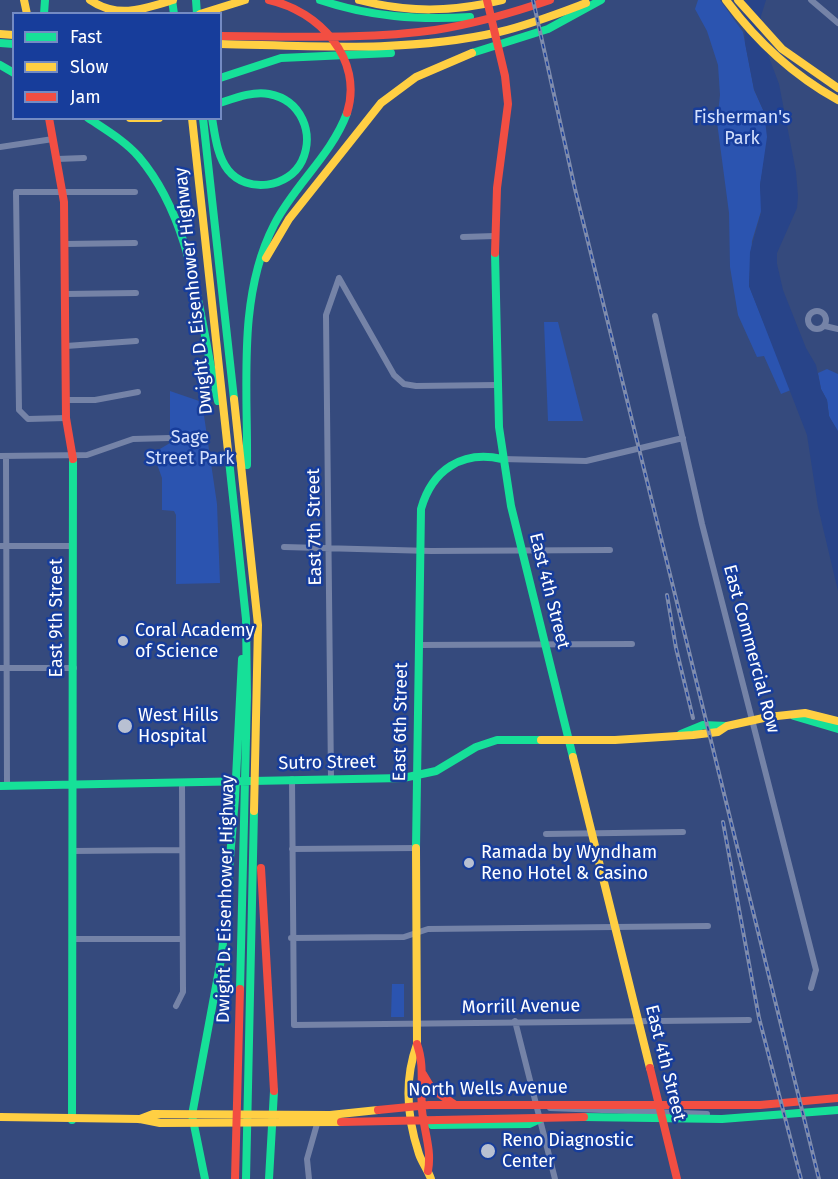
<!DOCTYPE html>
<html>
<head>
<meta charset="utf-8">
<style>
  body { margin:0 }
  #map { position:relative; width:838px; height:1179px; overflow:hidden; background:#354a7d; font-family:"Fira Sans",sans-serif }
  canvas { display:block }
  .legend { position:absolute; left:12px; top:12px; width:210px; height:108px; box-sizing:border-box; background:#173d9b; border:2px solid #748bc3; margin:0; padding:8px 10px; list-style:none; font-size:18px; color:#fff }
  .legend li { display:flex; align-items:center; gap:12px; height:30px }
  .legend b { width:30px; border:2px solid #748bc3 }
</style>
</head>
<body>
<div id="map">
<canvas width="838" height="1179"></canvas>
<ul class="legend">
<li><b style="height:8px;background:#16e098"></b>Fast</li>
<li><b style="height:8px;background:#ffcf43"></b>Slow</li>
<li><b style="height:8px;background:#f24e42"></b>Jam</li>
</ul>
</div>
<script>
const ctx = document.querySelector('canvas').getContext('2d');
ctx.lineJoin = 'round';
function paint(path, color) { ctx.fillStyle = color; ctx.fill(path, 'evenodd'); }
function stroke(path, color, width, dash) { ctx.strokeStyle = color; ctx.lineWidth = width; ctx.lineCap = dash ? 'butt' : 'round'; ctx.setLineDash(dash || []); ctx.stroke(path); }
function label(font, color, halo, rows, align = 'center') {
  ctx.font = font + ' "Fira Sans",sans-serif'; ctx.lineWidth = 5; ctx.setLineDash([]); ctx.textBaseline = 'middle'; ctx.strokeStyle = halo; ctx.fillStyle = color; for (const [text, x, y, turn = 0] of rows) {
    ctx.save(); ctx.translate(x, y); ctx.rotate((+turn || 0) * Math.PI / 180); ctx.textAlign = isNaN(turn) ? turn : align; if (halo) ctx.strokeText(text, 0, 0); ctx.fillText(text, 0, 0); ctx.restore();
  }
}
const green = new Path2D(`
  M698 0H720L743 32 754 90 764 112 767 127V147L760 185 762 208 752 241 749 286 791 390 781 394 764 356 757 357 738 315 730 267 729 213 717 122 720 95 718 65 707 31 695 9Z
  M544 322H558L583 421H548Z
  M827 369 838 374V435L829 416 827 400 821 389 818 373Z
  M170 391 202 402 217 504 220 583 176 584V515L174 511 162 510V478L153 453 170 443Z
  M392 984H404V1017H391Z`);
const water = new Path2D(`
  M744 0H766L761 16V36L779 84 796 172 798 196 797 208 777 253V264L783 290 806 348 816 365 821 389 827 400 829 416 838 431V591L818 507 807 435 749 286 750 252 761 213 760 185 767 137 764 112 754 89 745 43Z`);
const street = new Path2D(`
  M811 0 838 23
  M0 147 53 139
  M57 159 84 158
  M463 237 495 236
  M65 244 135 243
  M339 278 394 375 404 384 416 386 497 385
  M66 294 136 293
  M808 320a9 9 0 1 1 18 0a9 9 0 1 1-18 0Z
  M655 316 702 524 816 970 811 988
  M825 326 838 329
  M66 346 136 341
  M66 400H95L138 392
  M66 418 28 419 19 410 16 192H135
  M0 456 87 455 133 439 170 438
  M6 456 7 786
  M502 459 586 461 683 438
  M0 546H73
  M284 547 431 551 610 550
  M418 645 632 644
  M0 668H74
  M292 779 294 1025 749 1020
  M331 779 326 315 339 278
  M546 834 683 832
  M292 849 417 848
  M72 851 182 850
  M291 938 404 937 428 929 708 926
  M72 939H182
  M176 1006 183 992 182 783
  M515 1021 555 1179
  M550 1108 707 1114
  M309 1179 307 1159 317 1124`);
const fast = new Path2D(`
  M172 0 174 14
  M196 0 197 14
  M320 0C370 17 418 20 470 17
  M44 14 45 0
  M0 43 14 44
  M472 53 548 29 601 0
  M0 65 14 73
  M220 78 281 58 391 53
  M88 118C106 130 125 141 139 157 195 223 199 320 218 401
  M203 118 234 399
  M212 118C215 135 217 156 228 170 247 194 289 188 302 161 315 133 301 100 269 94 253 91 235 98 220 103
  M495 253 499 427 511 506 573 757
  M229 460 246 619 247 696 240 989
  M247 465C248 387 237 297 274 225 294 185 331 156 347 113
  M794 716 838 729
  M681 734 703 725 727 726
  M0 786 403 778 436 771 476 747 497 740H541
  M416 848 421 509C432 470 462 450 502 459
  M584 1117 722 1119 838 1110
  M423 1118 432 1125 529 1124 540 1119
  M72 1120 73 459
  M205 1179 192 1115 222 954 235 798 242 659
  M246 1179 254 811
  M269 1179 274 1091`);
const slow = new Path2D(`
  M24 0 27 14
  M90 0C117 19 144 9 173 0
  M359 0C408 13 453 12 502 0
  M726 0C757 42 793 75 838 100
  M738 0 782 49 838 88
  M200 14 245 0
  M0 34 14 35
  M220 44C312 46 408 53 499 32 529 25 557 14 586 3
  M130 118H159
  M192 118 229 460
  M266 258 289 219 381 103 416 77 472 53
  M234 399 258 625 254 811
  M541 740H615L693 735 718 732 727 726 768 717 805 713 838 721
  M573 757 650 1068
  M416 848 417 1044C404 1080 407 1118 419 1154 422 1163 428 1170 431 1179
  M0 1117 140 1119 160 1123 341 1122
  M140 1119 153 1114 330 1115 378 1110`);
const jam = new Path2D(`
  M269 0C319 11 364 59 347 113
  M487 0 505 76 508 104 497 188 495 253
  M220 36C292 36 364 40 435 30 474 24 512 13 550 0
  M49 118 64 202 66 418 73 459
  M261 868 274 1091
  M417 1044C425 1066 420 1087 422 1110 424 1131 432 1150 428 1171
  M650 1068 677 1179
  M423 1074 432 1089 454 1104
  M378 1110 429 1105H760L838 1098
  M341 1122 584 1117
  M235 1179 240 989`);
const rail = new Path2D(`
  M533 0 575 189 819 1179
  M667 595 676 648 693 718
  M723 822 759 1018 801 1179`);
const markers = [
  [123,641,6,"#b8c0d2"],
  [125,726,8,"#b8c0d2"],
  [469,863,6,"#b8c0d2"],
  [488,1151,8,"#b8c0d2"]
];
const parkNames = [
  ["Fisherman's",742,118],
  ["Park",742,139],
  ["Sage",190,438],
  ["Street Park",190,459]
];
const streetNames = [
  ["Dwight D. Eisenhower Highway",194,291,-96],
  ["East 7th Street",315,527,-91],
  ["East 4th Street",549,591,76],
  ["East 9th Street",57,618,-90],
  ["East Commercial Row",751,649,75],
  ["East 6th Street",401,722,-89],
  ["Sutro Street",327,763,-1],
  ["Dwight D. Eisenhower Highway",226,899,-89],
  ["Morrill Avenue",521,1007,-1],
  ["East 4th Street",665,1063,76],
  ["North Wells Avenue",488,1089,-1]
];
const poiNames = [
  ["Coral Academy",135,631],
  ["of Science",135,652],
  ["West Hills",138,716],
  ["Hospital",138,737],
  ["Ramada by Wyndham",481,853],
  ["Reno Hotel & Casino",481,874],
  ["Reno Diagnostic",502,1141],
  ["Center",502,1162]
];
paint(green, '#2b54b0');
paint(water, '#284489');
stroke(street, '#7583a7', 6);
stroke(fast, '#16e098', 8);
stroke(slow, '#ffcf43', 8);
stroke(jam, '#f24e42', 8);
stroke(rail, '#7f8cad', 4);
stroke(rail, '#173d9b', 1.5, [4.5]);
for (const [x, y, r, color] of markers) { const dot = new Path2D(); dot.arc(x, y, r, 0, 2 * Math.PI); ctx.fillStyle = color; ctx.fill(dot); stroke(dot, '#173d9b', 2); }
label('18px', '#d4e0fc', '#173d9b', parkNames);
label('18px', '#fff', '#173d9b', streetNames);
label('18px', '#fff', '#173d9b', poiNames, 'left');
</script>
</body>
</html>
